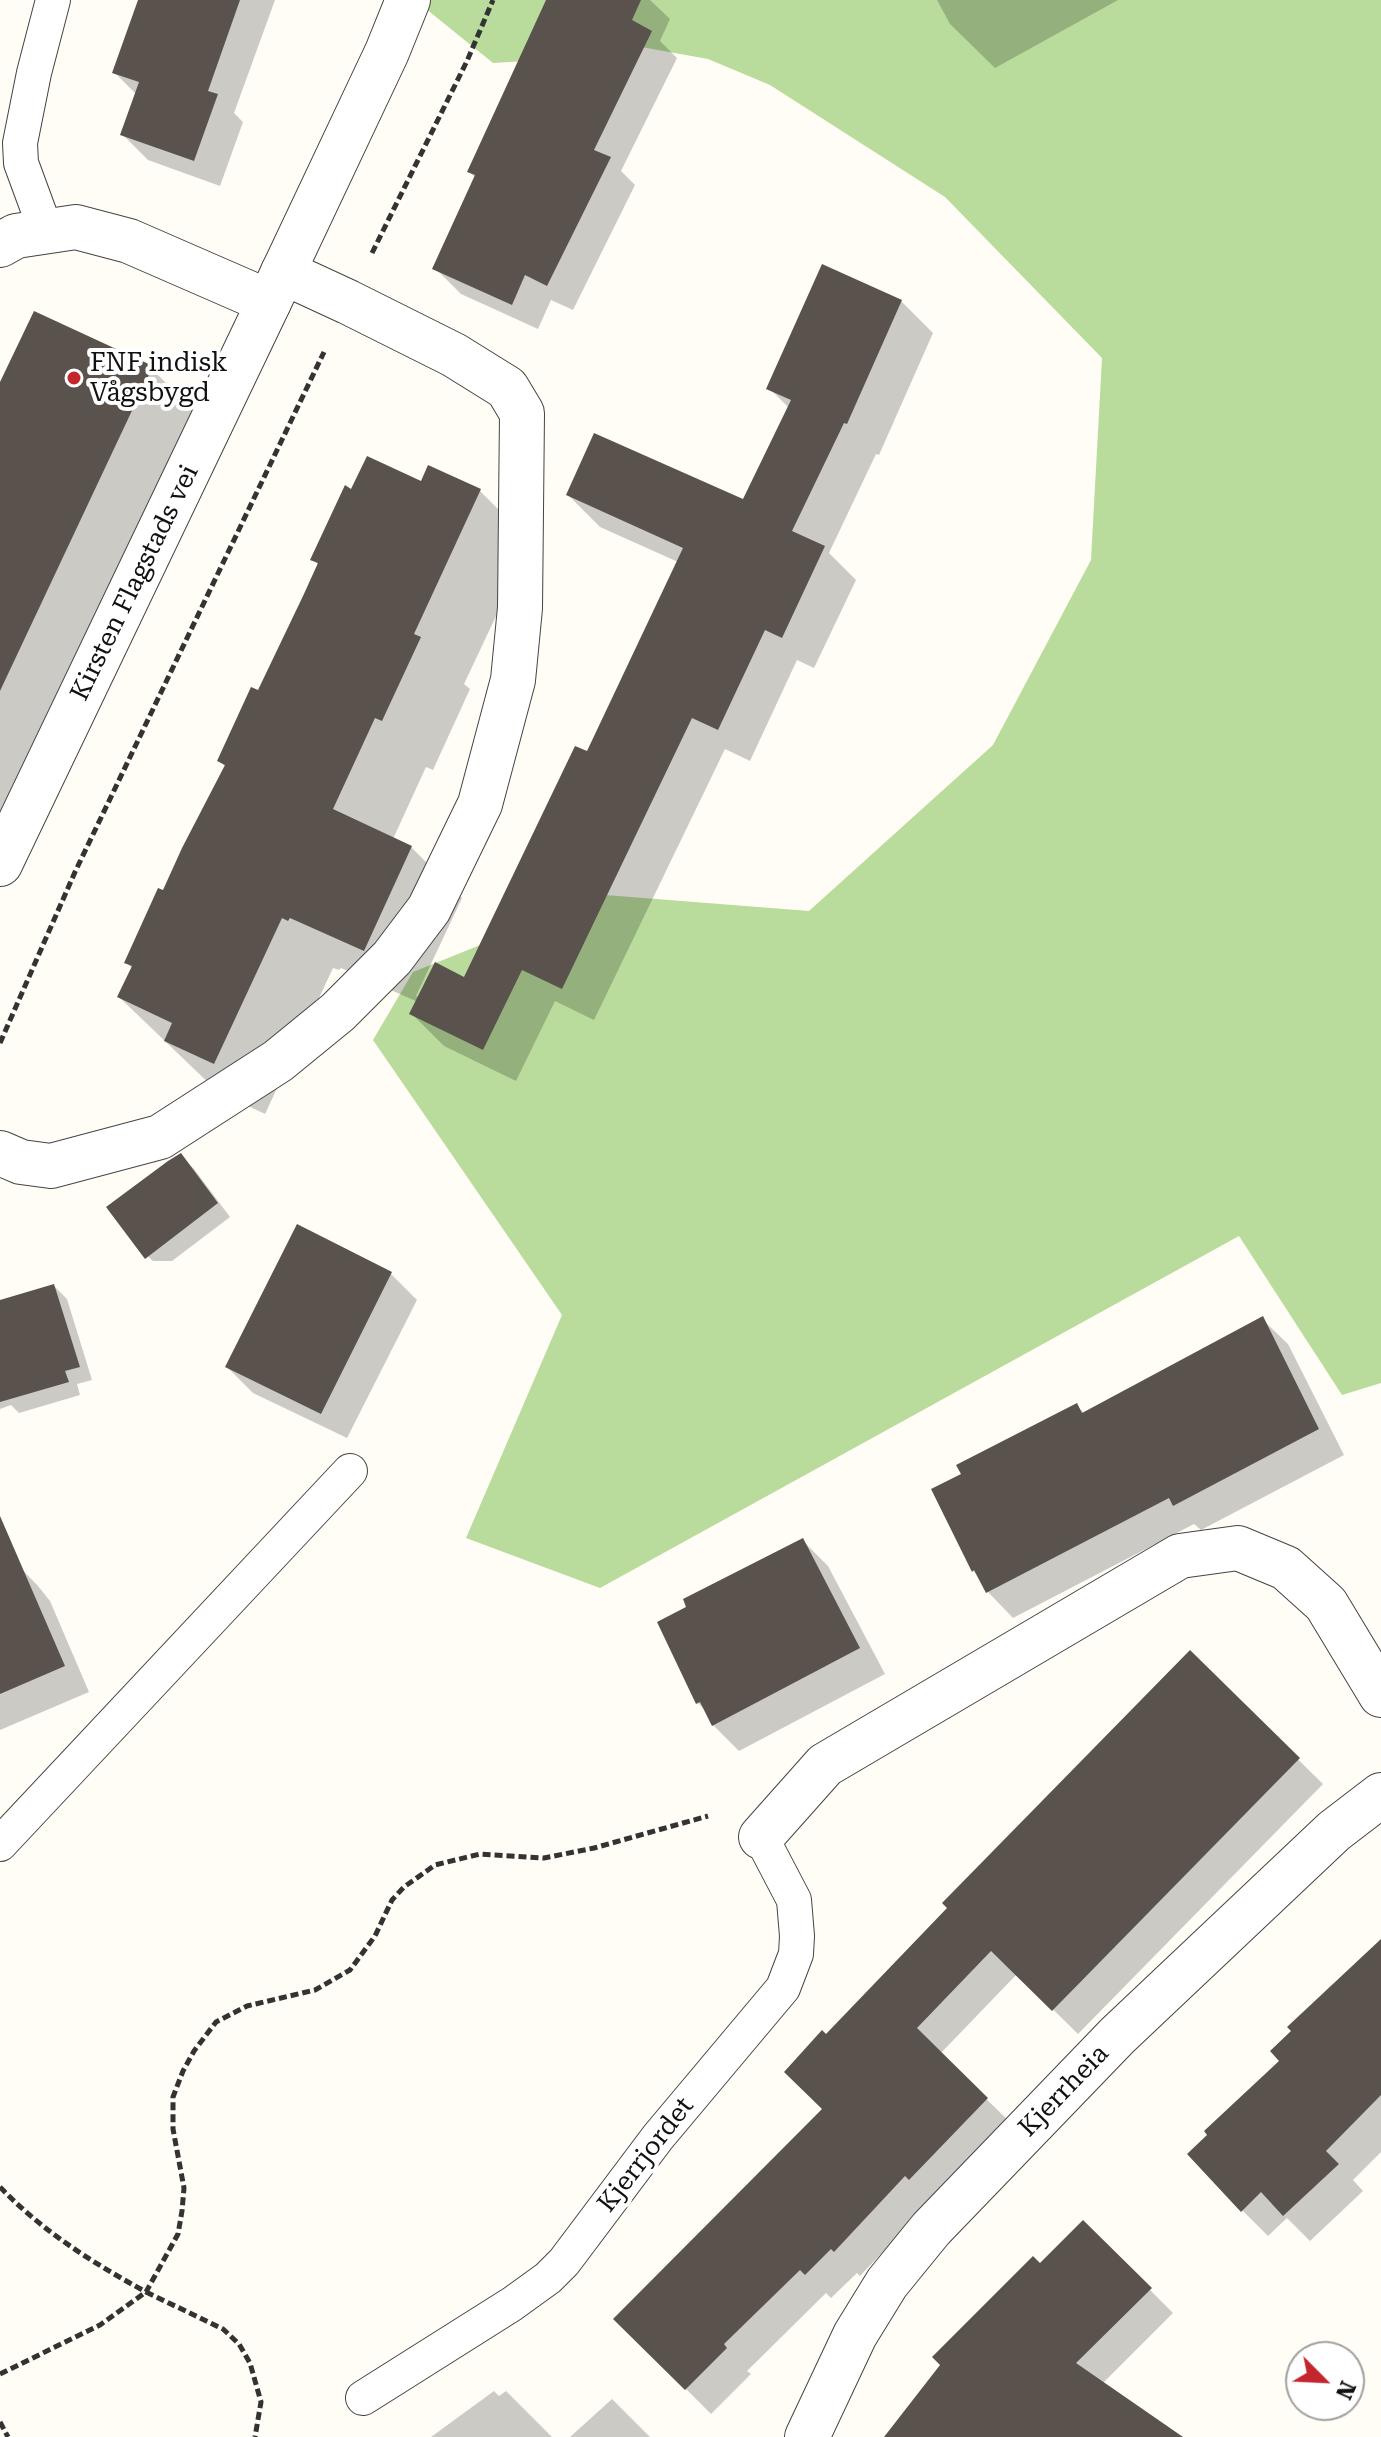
<!DOCTYPE html>
<html>
<head>
<meta charset="utf-8">
<style>
  body { margin:0 }
  #map { position:relative; width:1381px; height:2437px; overflow:hidden; background:#fffdf5; font-family:"Roboto Serif",serif }
  canvas { display:block }
  .north { position:absolute; left:1285px; top:2341px; width:80px; height:80px; box-sizing:border-box; background:#fff; border:2px solid #a0a0a0; border-radius:50%; rotate:114deg; font-size:22px; font-weight:700; line-height:32px; text-align:center; color:#111 }
  .north::after { content:''; display:block; margin:auto; width:28px; height:36px; background:#c4262e; clip-path:polygon(50% 0,100% 100%,50% 72%,0 100%) }
</style>
</head>
<body>
<div id="map">
<canvas width="1381" height="2437"></canvas>
<div class="north">N</div>
</div>
<script>
const ctx = document.querySelector('canvas').getContext('2d');
ctx.lineJoin = 'round';
function paint(path, color) { ctx.fillStyle = color; ctx.fill(path, 'evenodd'); }
function stroke(path, color, width, dash) { ctx.strokeStyle = color; ctx.lineWidth = width; ctx.lineCap = dash ? 'butt' : 'round'; ctx.setLineDash(dash || []); ctx.stroke(path); }
function label(font, color, halo, rows, align = 'center') {
  ctx.font = font + ' "Roboto Serif",serif'; ctx.lineWidth = 8; ctx.setLineDash([]); ctx.textBaseline = 'middle'; ctx.strokeStyle = halo; ctx.fillStyle = color; for (const [text, x, y, turn = 0] of rows) {
    ctx.save(); ctx.translate(x, y); ctx.rotate((+turn || 0) * Math.PI / 180); ctx.textAlign = isNaN(turn) ? turn : align; if (halo) ctx.strokeText(text, 0, 0); ctx.fillText(text, 0, 0); ctx.restore();
  }
}
const forest = new Path2D(`
  M415 0H1381V1383L1342 1395 1239 1236 600 1588 466 1538 562 1315 373 1040 413 972 605 895 809 911 993 745 1091 560 1102 358 945 197 770 85 708 59 619 43 559 59 493 63Z`);
const shadow = new Path2D(`
  M140 0H275L234 113 243 122 220 186 148 160 122 134 137 95 114 72Z
  M549 0H650L670 19 660 41 677 58 621 171 635 185 573 310 551 300 538 329 461 294 435 268 476 178 470 172Z
  M937 0H1118L995 68 950 24Z
  M901 301 933 333 879 455 876 454 829 553 856 580 814 668 797 660 750 761 725 749 594 1020 555 1001 516 1081 444 1046 412 1014 418 1002 341 968 339 970 333 968 265 1114 217 1091 119 997 133 969 126 962 164 893 226 767 219 761 259 692 319 566 313 559 352 491 422 484 480 491 531 542 464 684 470 689 433 770 426 767 393 839 411 847 462 898 416 996 420 998 465 979 588 754 678 562 600 527 568 495 744 502 789 408 769 388Z
  M151 368 206 423 0 856V387Z
  M181 1156 194 1169 230 1217 172 1261H153L139 1248Z
  M391 1274 417 1300 347 1438 253 1393 227 1367Z
  M54 1286 67 1299 92 1380 77 1384 80 1395 19 1413 11 1405 0 1409V1303Z
  M1262 1319 1288 1344 1344 1455 1201 1530 1194 1524 1013 1618 988 1592 973 1570 1076 1405 1085 1414Z
  M802 1540 828 1566 885 1674 739 1751 713 1725 706 1711 698 1703 660 1623Z
  M13 1560 38 1586 50 1601 89 1692 0 1730V1566Z
  M1190 1653 1323 1784 1078 2034 1017 1974 940 2054 1012 2124 932 2200 860 2276 857 2273 831 2298 826 2293 747 2371 751 2374 711 2414 616 2319 825 2110 826 2037Z
  M1381 1942V2152L1353 2180 1363 2191 1310 2241 1287 2218 1268 2236 1242 2210 1282 2061Z
  M1083 2223 1173 2313 1102 2384 1179 2437H886L1040 2266Z
  M494 2391 499 2396 506 2391 552 2437H431Z
  M612 2399 650 2437H570Z`);
const building = new Path2D(`
  M138 0H240L208 91 218 94 194 161 120 135 139 82 112 73Z
  M546 0H641L632 20 652 31 594 150 611 157 547 286 525 275 512 305 432 269 475 175 467 172Z
  M822 264 902 300 847 424 844 423 792 531 825 546 782 638 765 630 718 730 692 718 562 989 522 970 483 1050 409 1014 435 962 464 977 575 746 587 751 683 548 566 495 594 433 743 499 791 400 766 389Z
  M34 311 153 366 0 691V382Z
  M367 456 421 481 428 465 481 489 414 634 421 637 382 721 375 718 333 809 412 846 364 951 290 918 288 921 282 918 214 1064 164 1041 172 1023 117 997 132 966 124 963 158 888 163 890 182 848 225 765 217 761 251 687 258 690 303 596 318 563 310 560 345 485 351 489Z
  M181 1153 218 1203 145 1259 106 1207 168 1161Z
  M297 1224 392 1272 321 1414 225 1367Z
  M54 1284 80 1367 65 1371 69 1382 0 1402V1300Z
  M1263 1316 1319 1429 1173 1506 1169 1498 986 1593 974 1570 972 1572 931 1489 961 1474 956 1465 1077 1403 1082 1413Z
  M0 1516 65 1666 0 1694Z
  M803 1538 860 1648 712 1726 700 1702 696 1704 657 1622 686 1607 683 1599Z
  M1190 1650 1300 1758 1052 2011 991 1951 917 2028 988 2098 909 2180 905 2176 834 2252 831 2249 805 2275 800 2270 724 2344 727 2348 685 2390 613 2319 822 2109 784 2072 822 2030 826 2034 947 1908 942 1903Z
  M1381 1939V2095L1326 2151 1339 2164 1283 2216 1261 2192 1241 2212 1187 2154 1207 2135 1204 2131 1279 2061 1270 2051 1291 2031 1287 2027Z
  M1083 2220 1152 2288 1076 2363 1183 2437H884L940 2365 932 2357 1033 2256 1040 2263Z`);
const path = new Path2D(`
  M372 253 467 61 493 0
  M0 1043 75 872 324 352
  M0 2187C42 2231 93 2263 146 2292L178 2234 182 2211 184 2188 173 2129V2097L183 2071 194 2051 216 2022 247 2006 315 1990 350 1970 375 1936 392 1900 404 1887 435 1865 480 1854 544 1858 594 1848 708 1816
  M0 2374 100 2325 146 2292 223 2329 239 2344 250 2363 261 2402 255 2437
  M0 2422 8 2437`);
const service = new Path2D(`
  M46 231 21 163 20 143 34 73 53 0
  M0 1844 350 1471
  M363 2398 512 2304 548 2278 564 2262 658 2137 783 1988 796 1954 797 1936 794 1900 761 1837`);
const minor = new Path2D(`
  M0 245 16 236 76 227 129 241 269 302
  M0 1153 21 1162 51 1166 160 1137 278 1061 338 1012 392 958 429 909 480 804 513 680 520 608 522 413 507 388 454 355 348 302 283 272
  M761 1837 825 1765 1180 1556 1238 1548 1286 1568 1326 1604 1381 1695
  M807 2437 855 2335 887 2283 931 2229 1117 2036 1334 1831 1381 1795`);
const tertiary = new Path2D(`
  M0 864 269 302 387 52 408 0`);
const markers = [
  [74,378,8,"#c4262e"]
];
const poiNames = [
  ["FNF indisk",90,363],
  ["Vågsbygd",90,393]
];
const streetNames = [
  ["Kirsten Flagstads vei",135,583,-64],
  ["Kjerrheia",1064,2091,-46],
  ["Kjerrjordet",646,2155,-52]
];
paint(forest, '#b9dc9c');
paint(shadow, '#0003');
paint(building, '#5a524d');
stroke(service, '#444', 36);
stroke(minor, '#444', 46);
stroke(tertiary, '#444', 46);
stroke(path, '#333', 5, [8, 4]);
stroke(service, '#fff', 34);
stroke(minor, '#fff', 44);
stroke(tertiary, '#fff', 44);
for (const [x, y, r, color] of markers) { const dot = new Path2D(); dot.arc(x, y, r, 0, 2 * Math.PI); ctx.fillStyle = color; ctx.fill(dot); stroke(dot, '#fff', 3); }
label('26px', '#111', '#fff', poiNames, 'left');
label('26px', '#111', '#fff', streetNames);
</script>
</body>
</html>
